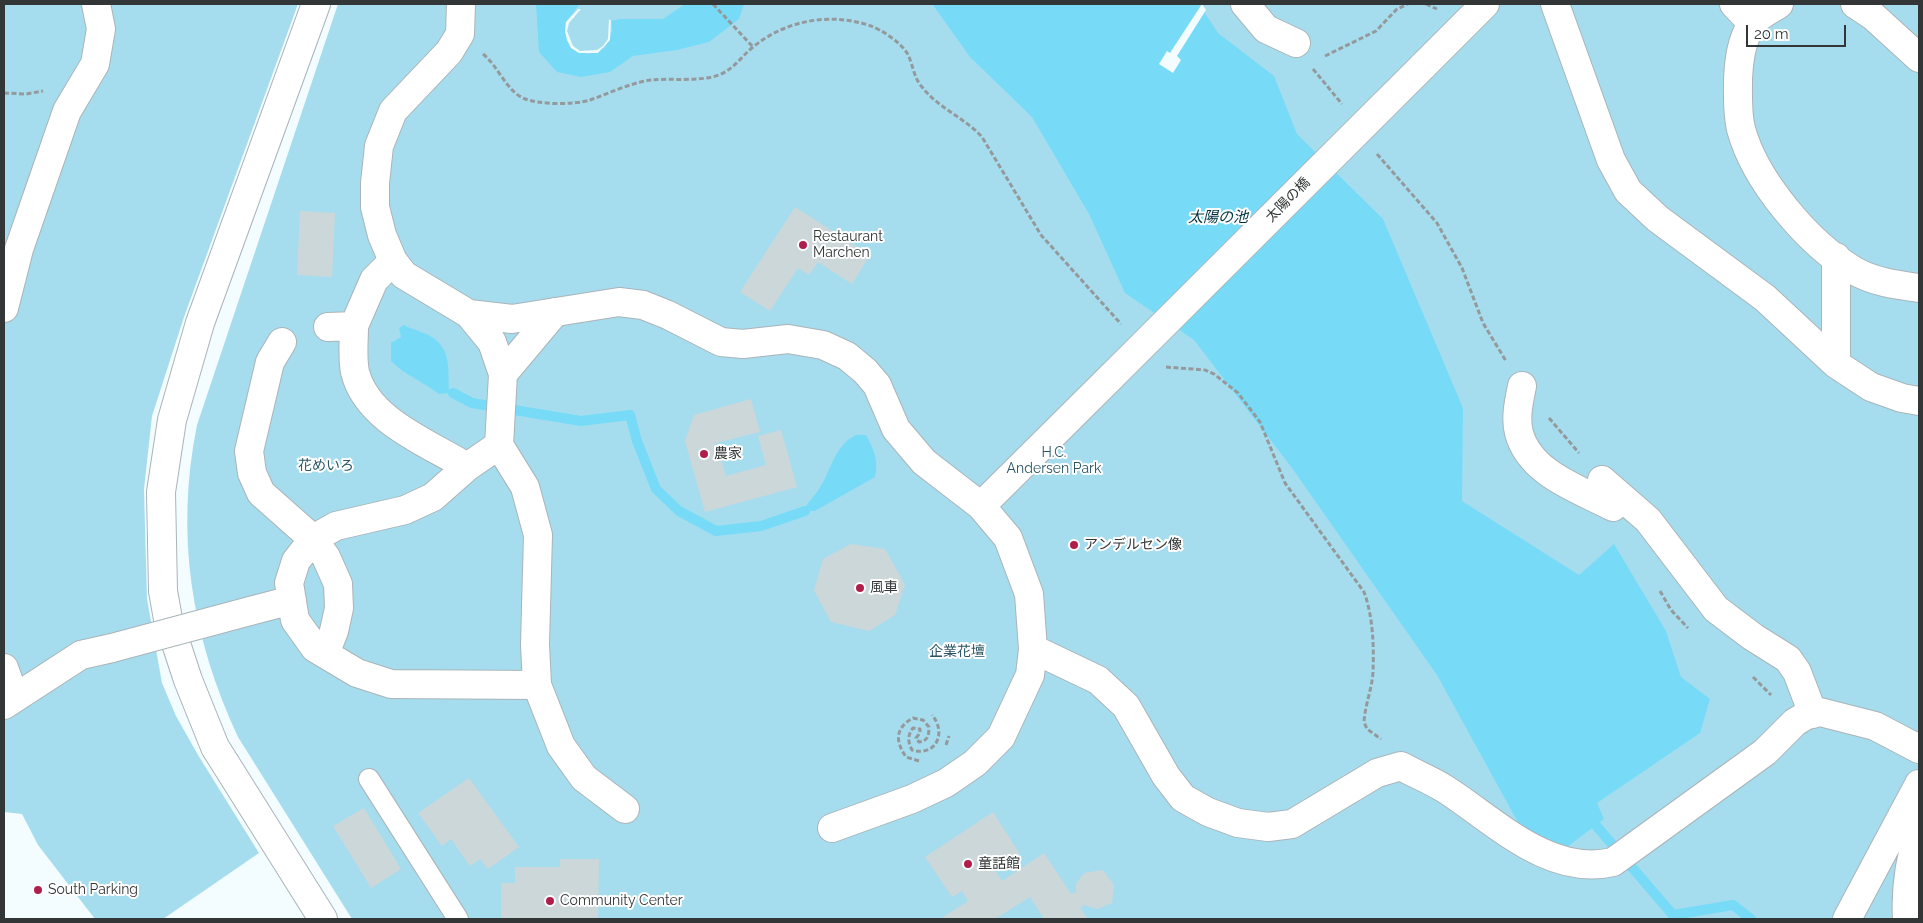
<!DOCTYPE html>
<html>
<head>
<meta charset="utf-8">
<style>
  body { margin:0 }
  #map { position:relative; width:1923px; height:923px; overflow:hidden; background:#f3fcff; font-family:Raleway,sans-serif }
  canvas { display:block }
  .frame { position:absolute; inset:0; border:5px solid #323637; pointer-events:none }
  .scale { position:absolute; left:1746px; top:25px; width:100px; height:22px; box-sizing:border-box; border:2px solid #323637; border-top:0; padding-left:6px; font-size:15px; line-height:18px; white-space:nowrap; color:#323637; -webkit-text-stroke:4px #fff; paint-order:stroke }
</style>
</head>
<body>
<div id="map">
<canvas width="1923" height="923"></canvas>
<div class="frame"></div>
<div class="scale">20 m</div>
</div>
<script>
const ctx = document.querySelector('canvas').getContext('2d');
ctx.lineJoin = 'round';
function paint(path, color) { ctx.fillStyle = color; ctx.fill(path, 'evenodd'); }
function stroke(path, color, width, dash) { ctx.strokeStyle = color; ctx.lineWidth = width; ctx.lineCap = dash ? 'butt' : 'round'; ctx.setLineDash(dash || []); ctx.stroke(path); }
function label(font, color, halo, rows, align = 'center') {
  ctx.font = font + ' Raleway,"Noto Sans JP",sans-serif'; ctx.lineWidth = 4; ctx.setLineDash([]); ctx.textBaseline = 'middle'; ctx.strokeStyle = halo; ctx.fillStyle = color; for (const [text, x, y, turn = 0] of rows) {
    ctx.save(); ctx.translate(x, y); ctx.rotate((+turn || 0) * Math.PI / 180); ctx.textAlign = isNaN(turn) ? turn : align; if (halo) ctx.strokeText(text, 0, 0); ctx.fillText(text, 0, 0); ctx.restore();
  }
}
const green = new Path2D(`
  M4 4H298L184 317 152 416 144 489 147 599 162 683 176 716 198 755 259 853 163 919H95L38 845 22 814 4 812Z
  M338 4H1919V919H352L238 737C191 636 175 534 197 425Z`);
const water = new Path2D(`
  M536 4H580L566 22 565 31 571 48 588 54 605 48 612 31 611 21 621 19H663L685 4H744L739 19 709 42 677 50 633 56 610 72 581 77 557 72 539 52Z
  M929 4H1199L1218 33 1274 76 1297 134 1383 219 1463 408 1462 501 1579 575 1614 544 1666 631 1681 677 1710 699 1700 733 1597 803 1604 819 1542 866 1437 675 1292 468 1194 340 1125 293 1089 214 1032 117 970 57 933 5Z
  M404 325C413 330 422 331 430 336 452 348 448 370 449 393L439 394C422 381 406 376 391 361V343L401 337 399 328Z
  M856 435H866C874 449 879 462 875 477L815 511H805C806 503 812 499 817 492 831 473 833 446 856 435Z`);
const pier = new Path2D(`
  M1202 4 1206 10 1177 56 1181 60 1173 73 1159 64 1167 51 1170 53Z
  M578 9H581L569 23 567 31 573 46 580 51 597 50 603 46 608 39 609 19 611 21 610 40 598 53H579L571 48 567 40 565 31 566 22Z`);
const stream = new Path2D(`
  M453 393 472 403 581 421 630 415 637 441 656 489 679 511 716 531 761 526 805 511
  M1587 815 1673 915 1733 905 1751 919`);
const building = new Path2D(`
  M795 207 870 255 852 284 818 262 809 275 798 268 770 311 740 292Z
  M300 211 335 213 332 277 297 275Z
  M751 399 760 432 716 443 726 476 766 465 758 436 781 430 797 487 705 512 685 441 694 415Z
  M851 544 885 549 905 585 895 615 869 631 831 622 814 590 823 559Z
  M469 778 519 847 488 869 480 859 470 866 451 839 442 846 418 813Z
  M364 808 401 869 371 888 333 826Z
  M993 812 1020 854 995 870 1002 881 1044 853 1071 894 1076 892V884L1084 873 1103 870 1114 885 1112 903 1097 909 1084 905 1080 908 1088 919H1044L1030 897 995 919H940L968 901 962 891 952 897 925 857Z
  M560 859H599L598 919H501V883H515V867H560Z`);
const path = new Path2D(`
  M713 4 753 47
  M1426 4 1437 9
  M483 54C498 66 506 90 523 98 538 105 574 105 590 100 610 93 630 83 651 80 671 78 700 82 719 75 734 69 741 57 753 47 786 20 831 12 871 26 882 30 900 42 907 53 913 63 913 77 922 87 938 108 965 118 982 137L1041 235 1121 324
  M1325 56 1376 31 1397 9 1408 4
  M1313 69 1342 104
  M4 93 26 94 43 91
  M1377 154 1437 223 1462 268 1483 323 1506 361
  M1166 367 1205 370 1214 374 1238 393 1260 422 1285 483 1364 592C1373 616 1374 646 1373 672 1372 689 1365 705 1364 722L1367 729 1381 739
  M1549 418 1579 453
  M1660 591 1671 610 1688 628
  M1753 677 1771 695
  M946 745 949 736
  M919 761 906 757C895 741 895 728 913 718L923 720 929 727C929 735 928 741 919 742L916 738 920 733V729L913 728C907 736 908 742 912 750 936 757 947 733 932 715`);
const service = new Path2D(`
  M369 779 458 919`);
const pedestrian = new Path2D(`
  M461 4 460 34 449 52 393 111 379 146 375 183V207L382 235 393 261 404 275 469 314 492 342 503 374 499 445 525 487 538 535 535 644 537 685 561 746 584 778 625 809
  M1245 4 1266 29 1296 43
  M1555 4 1611 160 1628 191 1658 219 1765 298 1836 364 1871 387 1902 398 1919 401
  M1734 4 1752 23
  M1779 4C1770 10 1757 16 1752 24 1741 41 1739 60 1738 79 1738 95 1737 113 1741 129 1755 181 1808 243 1853 270 1873 282 1897 285 1919 288
  M1855 4 1873 16 1919 58
  M1422 67 1485 4
  M1836 257V364
  M4 308 19 249 67 111 95 64 101 29 96 4
  M469 314 512 319 619 302 643 305 668 315 721 342 743 344 788 339 823 345 847 356 865 371 877 385 896 429 924 462 981 506 1008 538 1029 594 1033 649 1030 675 1001 737 975 763 946 783 912 799 832 828
  M354 326 374 280 393 261
  M328 327 354 326C354 341 352 358 355 372 367 421 429 443 467 467
  M282 342 270 362 249 451 252 473 261 493 313 539 326 557 338 584 339 608 334 631 325 654
  M503 374 555 312
  M1522 386C1519 401 1515 418 1519 433 1530 474 1579 489 1613 507
  M499 445 467 467 433 497 405 510 336 526 313 539 296 561 289 583 295 620 315 648 357 673 391 684 537 685
  M1602 480 1648 520 1716 609 1753 637 1788 659 1797 672 1813 714
  M981 506 1112 376
  M250 611 292 600
  M1033 649 1098 680 1126 706 1166 776 1183 798 1208 812 1238 823 1268 827 1292 824 1377 773 1401 766C1415 774 1431 780 1445 789 1495 821 1549 877 1613 862L1765 752 1795 722 1807 715 1820 712 1875 726 1919 749
  M4 668 14 696
  M4 705 81 655 112 648
  M1847 919 1919 784
  M1907 919C1905 888 1910 859 1919 829`);
const tertiary = new Path2D(`
  M316 4 200 323 172 420 161 492 163 591 168 619 188 680 215 747 323 919`);
const pedestrianBridge = new Path2D(`
  M1112 376 1422 67
  M112 648 250 611`);
const markers = [
  [803,245,5,"#b01e4c"],
  [704,454,5,"#b01e4c"],
  [1074,545,5,"#b01e4c"],
  [860,588,5,"#b01e4c"],
  [968,864,5,"#b01e4c"],
  [38,890,5,"#b01e4c"],
  [550,901,5,"#b01e4c"]
];
const streetNames = [
  ["太陽の橋",1288,200,-45]
];
const poiNames = [
  ["Restaurant",813,237],
  ["Marchen",813,253],
  ["農家",714,454],
  ["アンデルセン像",1084,545],
  ["風車",870,588],
  ["童話館",978,864],
  ["South Parking",48,890],
  ["Community Center",560,901]
];
const parkNames = [
  ["H.C.",1054,453],
  ["Andersen Park",1054,469],
  ["花めいろ",326,466],
  ["企業花壇",957,652]
];
const waterNames = [
  ["太陽の池",1218,217]
];
paint(green, '#a6ddee');
paint(water, '#77dbf8');
paint(pier, '#f3fcff');
stroke(stream, '#77dbf8', 10);
paint(building, '#ccd7da');
stroke(service, '#aab4b8', 22);
stroke(pedestrian, '#aab4b8', 30);
stroke(tertiary, '#aab4b8', 30);
stroke(path, '#949a9c', 3, [5, 2.5]);
stroke(service, '#fff', 20);
stroke(pedestrian, '#fff', 28);
stroke(tertiary, '#fff', 28);
stroke(pedestrianBridge, '#aab4b8', 30, []);
stroke(pedestrianBridge, '#fff', 28);
for (const [x, y, r, color] of markers) { const dot = new Path2D(); dot.arc(x, y, r, 0, 2 * Math.PI); ctx.fillStyle = color; ctx.fill(dot); stroke(dot, '#fff', 2); }
label('14px', '#323637', '#fff', streetNames);
label('14px', '#323637', '#fff', poiNames, 'left');
label('14px', '#2a5663', '#fff', parkNames);
label('italic 15px', '#00323e', '#fff', waterNames);
</script>
</body>
</html>
